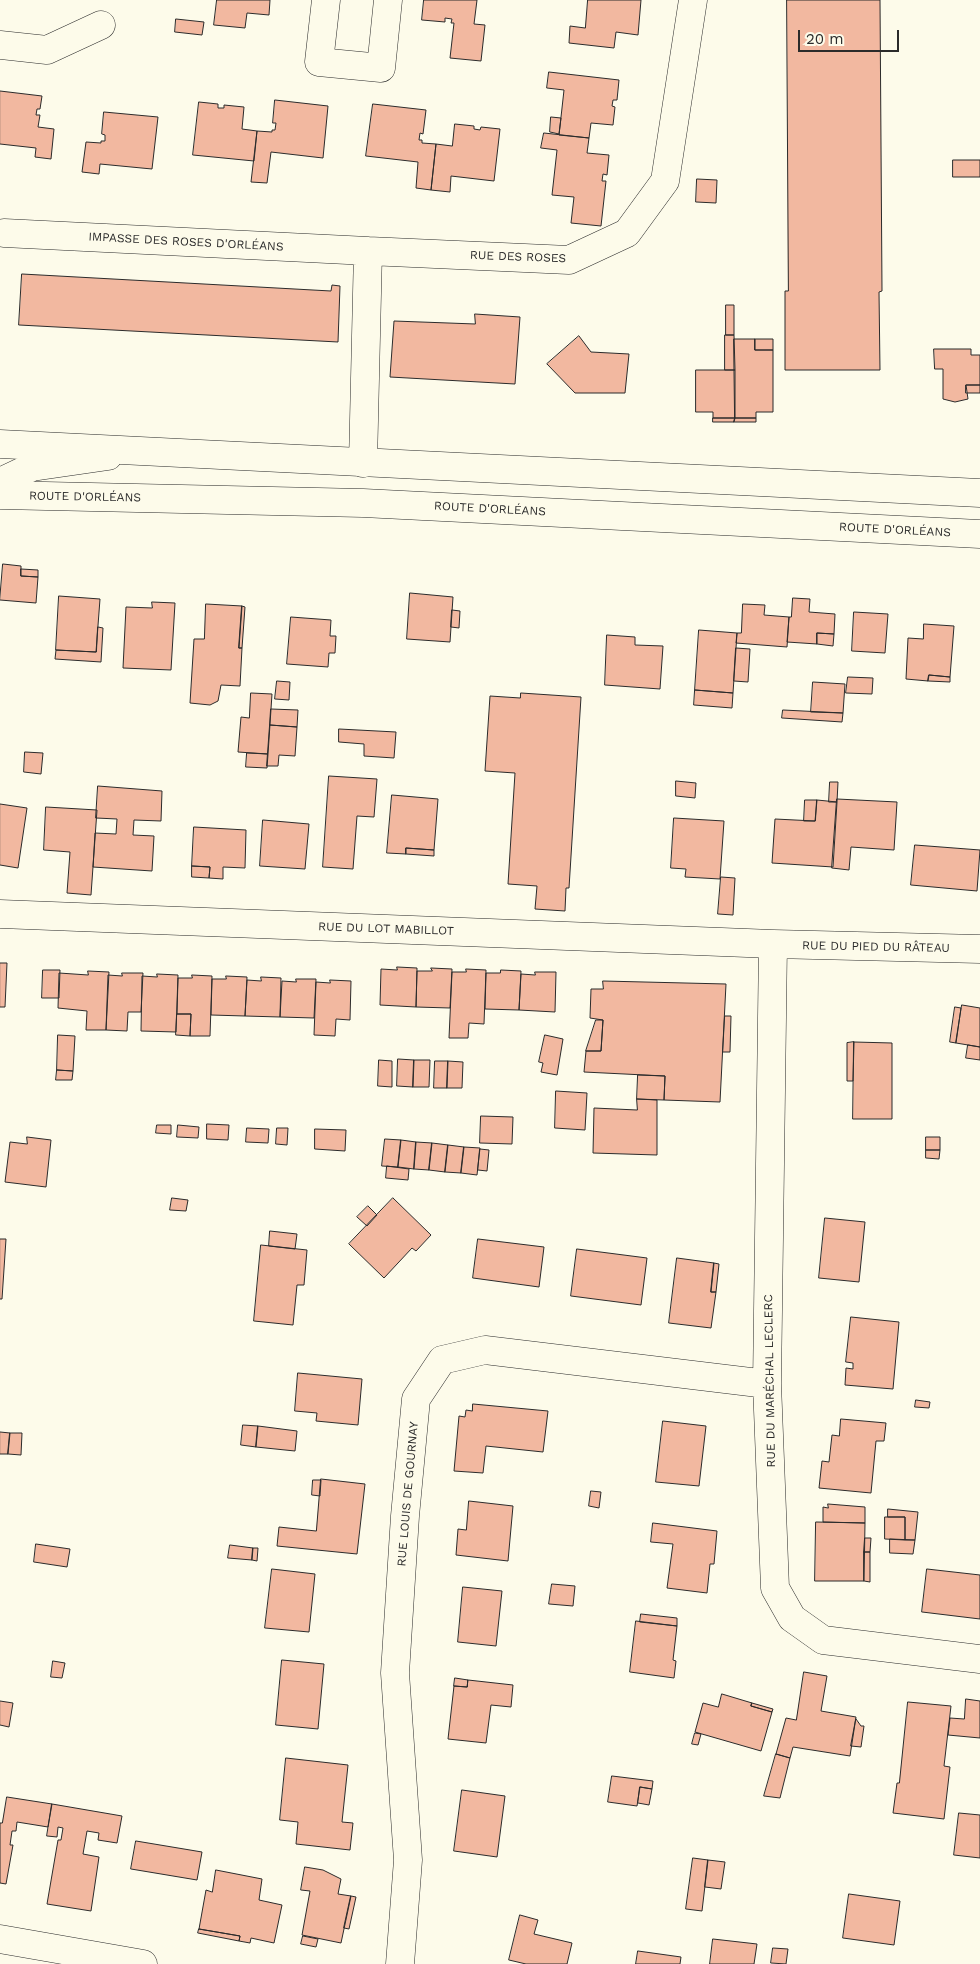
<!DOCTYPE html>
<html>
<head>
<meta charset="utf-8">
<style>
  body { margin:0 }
  #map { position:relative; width:980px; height:1964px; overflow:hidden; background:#fdfbea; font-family:"Work Sans",sans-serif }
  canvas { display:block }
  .scale { position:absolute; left:798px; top:30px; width:101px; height:22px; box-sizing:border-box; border:2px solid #2b2b2b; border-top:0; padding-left:6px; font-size:15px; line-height:18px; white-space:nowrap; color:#2b2b2b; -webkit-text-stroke:4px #fdfbea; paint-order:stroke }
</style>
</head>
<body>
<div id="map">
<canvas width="980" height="1964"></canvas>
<div class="scale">20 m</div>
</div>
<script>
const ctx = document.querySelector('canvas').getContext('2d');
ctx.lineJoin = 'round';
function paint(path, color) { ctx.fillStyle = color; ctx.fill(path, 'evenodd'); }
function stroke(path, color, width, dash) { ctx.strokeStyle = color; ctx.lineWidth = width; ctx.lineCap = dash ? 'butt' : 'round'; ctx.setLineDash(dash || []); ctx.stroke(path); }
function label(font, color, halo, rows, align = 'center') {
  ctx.font = font + ' "Work Sans",sans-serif'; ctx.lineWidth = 4; ctx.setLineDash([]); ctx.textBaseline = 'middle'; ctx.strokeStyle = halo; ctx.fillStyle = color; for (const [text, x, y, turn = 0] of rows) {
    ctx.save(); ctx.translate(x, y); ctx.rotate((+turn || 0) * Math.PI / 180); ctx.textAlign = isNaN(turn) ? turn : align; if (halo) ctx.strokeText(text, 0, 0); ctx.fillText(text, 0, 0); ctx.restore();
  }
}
const building = new Path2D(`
  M217 0H270L269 15 247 13 245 28 214 25Z
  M424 0H477L474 24 485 25 481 61 450 58 454 23H451L452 19 445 18V22L422 20Z
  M588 0H641L638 35 616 32 614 48 569 43 570 26 585 28Z
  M787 0H880L882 291 879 292 880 370H785V291H788Z
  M176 19 204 22 202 35 175 32Z
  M549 72 619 80 617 100H613L612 106 615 107 613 125 591 123 589 138 559 135 564 90 547 88Z
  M0 91 42 96 40 109H37L36 115H40L38 127 54 129 51 159 35 157 36 148 0 144Z
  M275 100 328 106 323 158 271 152 267 183 251 182 257 131 272 132V130H275L276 123H273Z
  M199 102 218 104V108H224V105L244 107 242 129 257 131 254 161 193 155Z
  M373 104 426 110 423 134 420 133 419 140H422V143L436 144 431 190 416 188 418 162 366 156Z
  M104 112 158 117 152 169 100 164 99 174 82 172 86 142 101 143V141H105V135L102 134Z
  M551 117 561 118 559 134 550 132Z
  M455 124 474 126V129L480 130 481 127 500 129 494 181 451 176 450 192 431 190 436 144 452 146Z
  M544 133 589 138 587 153 609 155 607 175 603 174 602 181H606L601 226 571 223 574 197 552 195 557 150 541 148Z
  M953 160H980V177H953Z
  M697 179 717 180 716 203 696 202Z
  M22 274 331 291 332 285 340 286 338 342 19 325Z
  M726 305H734V335H726Z
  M475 314 520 317 515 384 390 377 394 321 475 324Z
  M725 335H734L735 370H725Z
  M579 336 591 352 629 354 625 393H575L547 364Z
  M734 339H755V350H773V412H756V418H735Z
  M755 339H773V350H755Z
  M934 349H971V355H980V385H966L968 399 955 402 943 399V369H935Z
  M696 370H735V418H713V412H696Z
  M966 385H980V393H966Z
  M713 418H735L734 422H713Z
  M735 418H756V422H734Z
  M3 564 21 566V576L38 577 36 603 0 600Z
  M21 569 38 570V577L21 576Z
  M410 593 453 597 450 642 407 639Z
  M59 596 100 599 96 652 56 650Z
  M793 598 810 599 809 612 835 614 834 634 817 633V644L787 642 789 617H791Z
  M152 602 175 603 171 670 123 668 126 607 152 608Z
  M206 604 242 606 239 648H242L240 686 221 685 218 701 210 705 190 703 194 639H204Z
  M743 604 765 605 764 615 789 617 787 647 736 643 737 633H741Z
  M242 606 245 607 242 648H239Z
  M452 610 460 611 459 628 451 627Z
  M854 612 888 614 885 653 852 651Z
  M291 617 331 620 330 636H336L335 653H329L328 667 287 664Z
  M924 624 954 626 950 677 929 675 928 681 906 679 908 638 923 639Z
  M98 627 103 628 101 662 55 659 56 650 96 652Z
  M699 630 737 633 733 693 695 690Z
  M817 633 834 634 833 646 817 644Z
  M607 635 635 637V645L663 646 660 689 605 685Z
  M736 648 750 649 748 682 734 681Z
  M929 675 950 677V682L928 681Z
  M848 677 873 678 872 694 846 693Z
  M277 681 290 682 289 700 275 699Z
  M813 682 845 684 843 713 811 712Z
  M695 690 733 693 732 708 694 705Z
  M251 693 272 694 268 754 238 752 241 717 249 718Z
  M521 693 581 697 569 888H566L565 911 535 909 537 886 508 884 515 773 485 771 490 696 520 698Z
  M271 709 298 710 297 727 270 725Z
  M783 710 843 713 842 722 782 718Z
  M270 725 297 727 295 756 279 755 278 766H267Z
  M339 729 396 732 394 758 364 756V744L339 742Z
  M25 752 43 753 41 774 24 772Z
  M247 753 268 754 267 768 246 767Z
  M329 776 377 779 374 817 357 816 353 869 323 867Z
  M676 781 696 783 695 798 676 796Z
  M830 782H838L837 802H829Z
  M98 786 162 791 161 821 134 820 133 835 154 836 152 871 93 867 95 833 116 834 117 819 96 818Z
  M392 795 438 799 434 850 406 848V854L387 853Z
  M837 799 897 802 894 850 851 847 849 870 832 868Z
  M805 800H817L815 821H804Z
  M817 800 837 802 833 867 772 863 775 819 815 821Z
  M0 804 27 808 18 868 0 865Z
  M46 807 97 810 91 895 67 893 70 852 44 850Z
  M674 818 724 821 720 879 685 877 686 869 671 868Z
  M263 820 309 824 305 869 260 866Z
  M194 827 246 830 245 868 223 867V879L209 878 210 867 192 866Z
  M915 845 980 850 977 891 911 885Z
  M406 848 434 850V856L406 854Z
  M192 866 210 867 209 878 192 877Z
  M721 877 735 878 733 915 718 914Z
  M0 963H7L5 1007H0Z
  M397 967 417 968 416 1007 380 1005 381 969 397 970Z
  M431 968 452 969 450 1008 416 1007 417 971H432Z
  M466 969 486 970 484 1024 469 1023 468 1038H449L452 972H466Z
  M43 970H60L59 998H42Z
  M501 970 521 971 519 1010 485 1009 486 973H500Z
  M88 971 109 972 106 1030H86L87 1011 58 1008 59 973 88 975Z
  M535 972H556L555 1012 519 1010 521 974 535 975Z
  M122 973H143L141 1012H128L127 1031 106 1030 108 975 122 976Z
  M157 974 178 975 176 1032 141 1031 142 976 157 977Z
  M192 975 212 976 210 1036H190L191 1014H177L178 978H192Z
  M226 976 247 977 245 1016 211 1015 212 979H226Z
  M261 977 281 978 280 1017 245 1016 247 980 261 981Z
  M296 979H316L314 1018 280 1017 282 981 296 982Z
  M330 980 351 981 350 1020 336 1019 335 1036 314 1035 316 982 330 983Z
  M603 981 726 984 720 1102 664 1100 665 1076 584 1072 586 1051H601L603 1020 590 1018 591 989H603Z
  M962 1005 980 1008V1047L956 1043Z
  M955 1007 961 1008 956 1043 950 1042Z
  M177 1014H191L190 1036 176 1035Z
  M725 1016H731L730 1052H723Z
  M596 1020H603L601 1051H586Z
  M58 1035 75 1036 73 1071 57 1070Z
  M545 1035 563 1039 557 1075 541 1072 543 1063 539 1062Z
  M854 1042 853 1081H847V1043Z
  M854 1042 892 1043V1119H853Z
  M968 1045 980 1047V1060L966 1058Z
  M398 1059 414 1060 413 1087 397 1086Z
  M379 1060 392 1061V1087L378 1086Z
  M414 1060H430L429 1087H413Z
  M435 1061H448L447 1088H434Z
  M448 1061 463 1062 462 1088H447Z
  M57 1070 73 1071 72 1080H56Z
  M638 1075 665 1076 664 1100 637 1099Z
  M556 1091 587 1093 585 1130 555 1128Z
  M637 1099 657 1100V1155L593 1153 594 1108 637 1110Z
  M481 1116 513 1117 512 1144 480 1143Z
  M207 1124 229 1125 228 1140 207 1139Z
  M157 1125H171V1134L156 1133Z
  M178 1125 199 1127 198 1138 177 1137Z
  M247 1128 269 1129 268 1143 246 1142Z
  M277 1128H288L287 1145 276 1144Z
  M315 1129 346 1130 345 1151 315 1149Z
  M27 1137 51 1140 46 1187 5 1182 10 1142 27 1144Z
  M926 1137H940V1150H926Z
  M385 1139 401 1140 398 1167 382 1166Z
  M401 1140 416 1142 414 1169 398 1167Z
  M416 1142 432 1143 429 1170 414 1169Z
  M432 1143 448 1145 445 1172 429 1170Z
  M448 1145 464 1147 461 1173 445 1172Z
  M464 1147 480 1148 477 1175 461 1173Z
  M480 1149 489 1150 487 1171 478 1170Z
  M926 1150H940L939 1159 926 1158Z
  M387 1166 409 1169 408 1180 386 1178Z
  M172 1198 188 1200 186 1211 170 1210Z
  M393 1198 431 1235 416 1251 412 1248 384 1278 349 1244Z
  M368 1206 377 1215 367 1226 357 1217Z
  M825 1218 865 1222 859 1282 819 1278Z
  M270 1231 297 1234 295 1249 269 1246Z
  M0 1239H6L2 1299H0Z
  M478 1239 544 1247 539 1287 473 1278Z
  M261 1245 307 1250 304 1285H297L293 1325 254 1321Z
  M577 1249 647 1258 641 1305 571 1296Z
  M677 1258 714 1263 711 1292H716L711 1328 669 1323Z
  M714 1263 719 1264 716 1292H711Z
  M851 1317 899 1322 893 1389 845 1385 846 1368 853 1369V1363L846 1362Z
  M298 1373 362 1379 358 1425 316 1421 317 1413 295 1411Z
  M916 1400 930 1402 929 1408 915 1407Z
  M473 1404 548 1411 543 1452 486 1446 483 1473 454 1471 459 1416 465 1417 466 1410 472 1411Z
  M841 1419 886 1423 884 1441H876L871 1493 819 1488 822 1461 829 1462 832 1435 839 1436Z
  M663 1421 706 1426 699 1486 656 1482Z
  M243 1425 258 1426 256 1447 241 1445Z
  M258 1426 297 1431 295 1451 256 1447Z
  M0 1432 10 1433 8 1454H0Z
  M10 1433H22L21 1455 8 1454Z
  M321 1479 365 1484 357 1554 277 1546 279 1527 316 1531Z
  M313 1480H321L320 1496 312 1495Z
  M591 1491 601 1492 599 1508 589 1506Z
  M469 1501 513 1506 508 1561 456 1555 458 1529 466 1530Z
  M828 1504 865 1507V1523L823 1522V1507L828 1508Z
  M888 1509 918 1512 915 1540H905V1517H888Z
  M885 1517H905V1540L885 1539Z
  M816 1522 865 1523 864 1581H815Z
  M653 1523 717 1531 714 1564H710L707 1593 667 1588 673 1544 651 1542Z
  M865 1538H871L870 1552H864Z
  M890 1539 915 1540 913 1554 890 1553Z
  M36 1544 70 1549 67 1567 34 1562Z
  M230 1545 253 1548 252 1560 228 1558Z
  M253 1548H258L257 1561 252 1560Z
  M864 1552H870V1582L864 1581Z
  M272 1569 315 1574 309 1632 265 1628Z
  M927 1569 980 1575V1619L922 1612Z
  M552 1584 575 1586 573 1606 549 1604Z
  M463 1587 502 1591 496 1646 458 1642Z
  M641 1614 677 1618V1626L640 1622Z
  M636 1621 677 1626 673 1660 676 1661 674 1678 630 1672Z
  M282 1660 324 1664 318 1729 276 1725Z
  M53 1661 65 1663 62 1678 51 1677Z
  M804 1672 827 1676 821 1711 856 1717 850 1756 793 1747 790 1758 776 1754 786 1718 796 1720Z
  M455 1678 468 1680 467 1687 454 1686Z
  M468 1680 513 1685 511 1707 491 1705 486 1743 448 1739 454 1686 467 1687Z
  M722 1694 752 1703 751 1706 772 1712 761 1751 695 1732 703 1703 718 1707Z
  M966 1699 980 1701V1738L948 1735 950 1718 964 1719Z
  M0 1701 13 1703 9 1727 0 1725Z
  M908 1702 951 1706 944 1766 950 1767 944 1819 893 1813 897 1783H899Z
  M752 1703 773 1709 772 1712 751 1706Z
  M856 1719 861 1726H864L861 1747 851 1746Z
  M695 1733 701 1734 698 1745 692 1744Z
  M776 1754 790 1758 780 1798 764 1796Z
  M286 1758 348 1765 342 1822 353 1823 350 1850 296 1844 298 1822 280 1820Z
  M612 1776 653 1781 652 1789 640 1787 637 1806 608 1802Z
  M640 1787 652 1789 649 1805 638 1803Z
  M462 1790 505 1796 497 1857 454 1851Z
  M7 1797 52 1804 48 1827 17 1822 16 1831H12L10 1845H13L6 1884 0 1883V1823H2Z
  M52 1804 122 1816 117 1843 98 1840 99 1833 87 1831 83 1854 99 1857 91 1911 47 1904 58 1840H61L63 1828 58 1827 57 1837 47 1836Z
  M959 1813 980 1815V1858L954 1855Z
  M136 1841 202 1852 197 1880 131 1869Z
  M693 1858 708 1860 702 1911 686 1909Z
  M708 1860 725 1862 721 1889 705 1887Z
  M305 1867 323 1870 341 1879 338 1894 351 1896 341 1943 302 1935 310 1891 301 1890Z
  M216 1870 262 1879 259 1900 282 1905 274 1943 251 1938 250 1943 239 1941 240 1936 199 1929 206 1890 212 1892Z
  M849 1894 900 1901 894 1945 843 1938Z
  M351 1896 356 1897 349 1929 344 1928Z
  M520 1915 538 1920 534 1934 572 1943 567 1964H526L509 1960Z
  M199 1929 240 1936 239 1941 198 1933Z
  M303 1936 318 1939 316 1947 301 1944Z
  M713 1939 757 1944 754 1964H710Z
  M773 1948 788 1949 786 1964 771 1963Z
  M638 1951 681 1957 680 1964H636Z`);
const minor = new Path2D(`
  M326 0 319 62 381 68 388 0
  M0 45 47 50 101 25
  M4 233 368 251
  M363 463 368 251 569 260 627 233 665 181 693 0
  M0 482 32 467 108 456
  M0 914 773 944 980 949
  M773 944 767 1384 775 1588 792 1618 823 1640 980 1659
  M0 1939 143 1964
  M400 1964 408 1860 395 1673 405 1516 416 1399 442 1360 485 1350 767 1384`);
const primary = new Path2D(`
  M0 444 980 493
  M0 495 363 503 980 534`);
const streetNames = [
  ["IMPASSE DES ROSES D'ORLÉANS",186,242,3],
  ["RUE DES ROSES",518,257,2],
  ["ROUTE D'ORLÉANS",85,497,1],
  ["ROUTE D'ORLÉANS",490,509,3],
  ["ROUTE D'ORLÉANS",895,530,3],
  ["RUE DU LOT MABILLOT",386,929,2],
  ["RUE DU PIED DU RÂTEAU",876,947,1],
  ["RUE DU MARÉCHAL LECLERC",770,1381,-91],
  ["RUE LOUIS DE GOURNAY",408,1494,-85]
];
paint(building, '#f2b8a0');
stroke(building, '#2b2b2b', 1);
stroke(minor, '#2b2b2b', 29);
stroke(primary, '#2b2b2b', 29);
stroke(minor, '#fdfbea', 28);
stroke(primary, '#fdfbea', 28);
label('12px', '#2b2b2b', '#fdfbea', streetNames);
</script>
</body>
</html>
